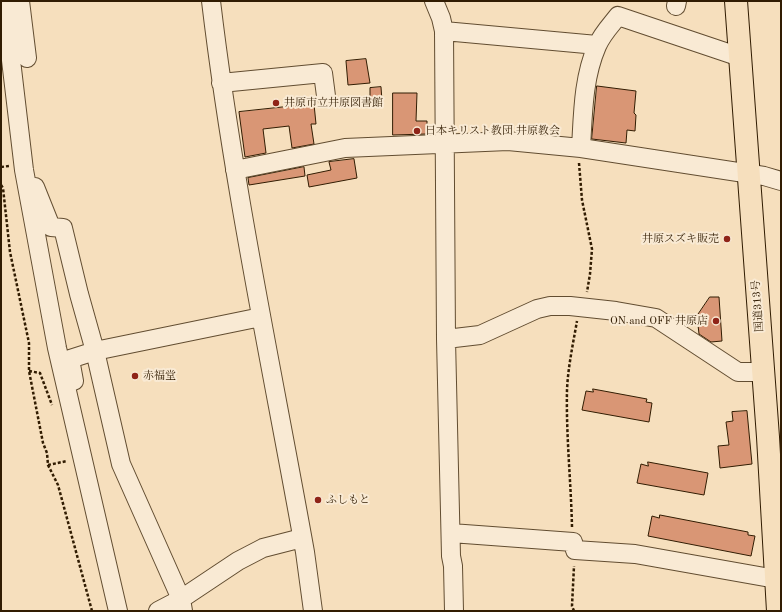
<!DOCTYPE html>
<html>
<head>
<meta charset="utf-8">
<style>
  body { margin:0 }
  #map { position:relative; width:782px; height:612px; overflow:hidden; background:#f6dfbd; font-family:"Old Standard TT",serif }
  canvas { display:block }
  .frame { position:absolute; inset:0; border:2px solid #311c02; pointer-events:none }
</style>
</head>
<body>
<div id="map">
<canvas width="782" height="612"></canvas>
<div class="frame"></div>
</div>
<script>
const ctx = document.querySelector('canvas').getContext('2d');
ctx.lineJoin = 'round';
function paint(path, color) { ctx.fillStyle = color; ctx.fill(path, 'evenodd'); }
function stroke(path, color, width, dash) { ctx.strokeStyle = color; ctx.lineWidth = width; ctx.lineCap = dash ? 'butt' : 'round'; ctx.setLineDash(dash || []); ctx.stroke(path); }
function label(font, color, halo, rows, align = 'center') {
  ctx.font = font + ' "Old Standard TT","Noto Serif JP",serif'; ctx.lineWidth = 4; ctx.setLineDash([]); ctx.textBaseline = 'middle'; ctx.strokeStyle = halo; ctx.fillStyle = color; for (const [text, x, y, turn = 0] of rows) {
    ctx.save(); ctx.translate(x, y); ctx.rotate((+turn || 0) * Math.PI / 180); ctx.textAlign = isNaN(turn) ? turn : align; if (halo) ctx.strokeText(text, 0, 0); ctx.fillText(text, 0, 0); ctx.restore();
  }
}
const building = new Path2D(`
  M366 59 370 83 348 85 346 61Z
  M597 86 636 91 634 113 636 115 635 131 627 130 626 143 592 139Z
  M381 87 382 101H370V88Z
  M393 93H417L416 121H427V134L393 135Z
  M314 104 316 124H311L314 144 292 148 289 126 263 129 266 153 245 157 239 112Z
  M354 159 357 178 309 187 307 175 331 170 329 162Z
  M304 167 305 176 249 185 248 178Z
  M710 297H719L722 341 711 342 699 334 697 316Z
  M593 389 647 399 646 402 652 403 649 422 582 410 586 391 593 392Z
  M747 411 752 464 720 468 718 446 729 445 726 422 733 421 732 412Z
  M648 462 708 473 704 495 637 483 641 464 648 466Z
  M660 515 748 532V535L755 536 751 556 648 536 652 516 659 518Z`);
const path = new Path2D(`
  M579 163 582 200 592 249 590 274 587 292
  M1 167 9 166
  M1 185 3 188 10 252 29 343V371L43 443 47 453 48 465 58 485 92 611
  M29 371 40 373 52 405
  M48 465 67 461
  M572 527C571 482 566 436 567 390 568 367 573 344 577 321
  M574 611 572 606 574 566`);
const minor = new Path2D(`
  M4 1 24 170 57 348 118 611
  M20 1 27 58
  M211 1C233 186 272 368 305 552L313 611
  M434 1 441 18 444 31 446 339 451 556 453 566 454 611
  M676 6 677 1
  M444 31 597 45
  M221 83 323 73 326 96
  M581 148C583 114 583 78 597 46 602 34 611 25 618 16L740 57
  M235 170 345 148 508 141 581 148 764 176 781 181
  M35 187 51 227 63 228 79 294 95 351 121 464 181 599 183 611
  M446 339 480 335 537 309 550 306H570L616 311 656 318 738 372H762
  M74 381 70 359 95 351 261 317
  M451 533 573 542 575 550 635 554 776 579
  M158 611 181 599 238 561 263 548 302 538`);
const highway = new Path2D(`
  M736 1 768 437 778 611`);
const markers = [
  [276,103,4,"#8f2418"],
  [417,131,4,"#8f2418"],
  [727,239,4,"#8f2418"],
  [716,321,4,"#8f2418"],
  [135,376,4,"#8f2418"],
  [318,500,4,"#8f2418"]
];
const poiNames = [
  ["井原市立井原図書館",284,103],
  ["日本キリスト教団 井原教会",425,131],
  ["井原スズキ販売",719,239,"right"],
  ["ON and OFF 井原店",708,321,"right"],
  ["赤福堂",143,376],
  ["ふしもと",326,500]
];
const streetNames = [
  ["国道313号",758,306,-94]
];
paint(building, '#d99675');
stroke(building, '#311c02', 1);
stroke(minor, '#624d31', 20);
stroke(highway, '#311c02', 24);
stroke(path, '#311c02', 2.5, [3, 2]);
stroke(minor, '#f9ead4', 18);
stroke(highway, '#f6dfbd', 22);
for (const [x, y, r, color] of markers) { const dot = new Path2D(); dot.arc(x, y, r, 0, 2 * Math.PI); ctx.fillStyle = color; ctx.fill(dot); stroke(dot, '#f9ead4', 1.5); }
label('11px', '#311c02', '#f9ead4', poiNames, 'left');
label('11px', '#311c02', '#f9ead4', streetNames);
</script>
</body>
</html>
